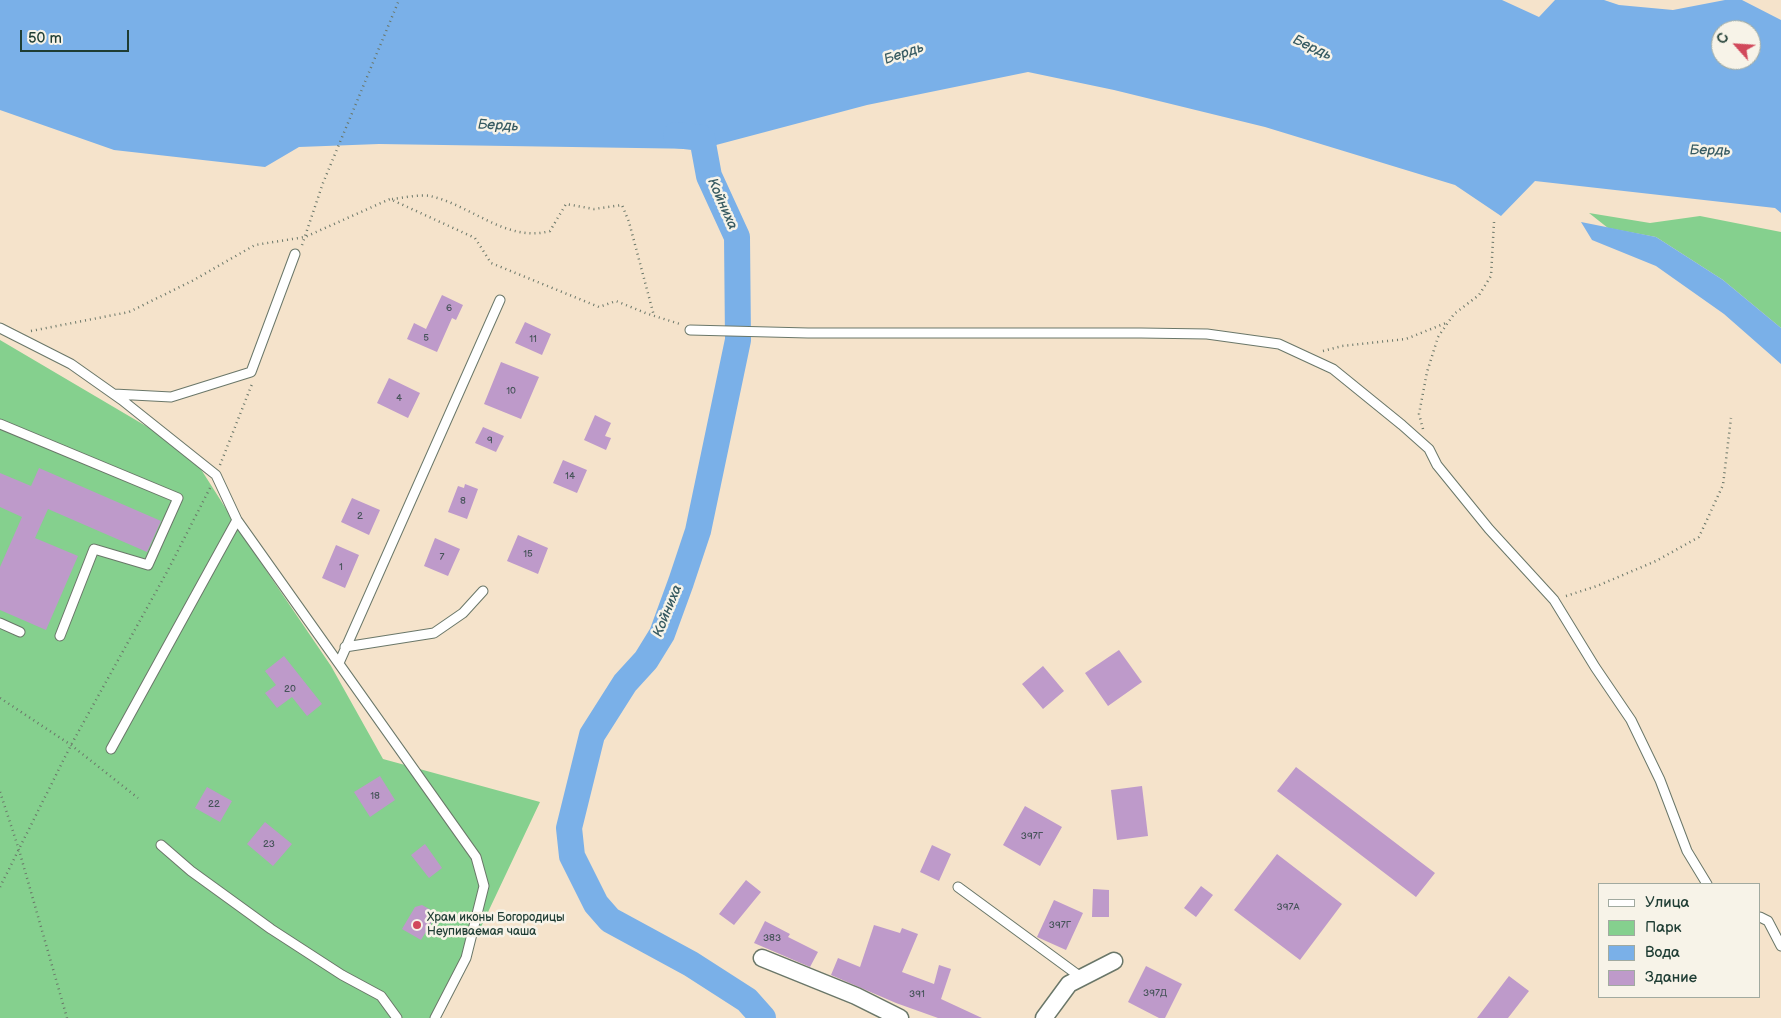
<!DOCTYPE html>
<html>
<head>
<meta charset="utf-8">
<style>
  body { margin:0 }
  #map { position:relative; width:1781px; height:1018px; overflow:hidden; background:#f5e3cb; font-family:"Balsamiq Sans",sans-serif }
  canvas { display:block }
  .legend { position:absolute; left:1598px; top:883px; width:162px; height:115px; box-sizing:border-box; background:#f7f3e8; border:1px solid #a1aaa0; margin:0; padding:6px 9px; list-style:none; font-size:15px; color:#1f3d34 }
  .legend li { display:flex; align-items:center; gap:10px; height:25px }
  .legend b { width:25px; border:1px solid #a1aaa0 }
  .north { position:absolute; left:1711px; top:20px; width:50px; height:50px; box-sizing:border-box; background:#f7f3e8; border:1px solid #a1aaa0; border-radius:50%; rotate:296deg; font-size:14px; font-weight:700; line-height:20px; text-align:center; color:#1f3d34 }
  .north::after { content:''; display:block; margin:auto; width:18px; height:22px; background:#d1495b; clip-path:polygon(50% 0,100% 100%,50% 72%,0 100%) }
  .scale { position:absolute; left:20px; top:30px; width:109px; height:22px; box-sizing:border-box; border:2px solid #1f3d34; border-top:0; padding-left:6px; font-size:15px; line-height:18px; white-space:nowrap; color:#1f3d34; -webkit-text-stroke:4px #f7f3e8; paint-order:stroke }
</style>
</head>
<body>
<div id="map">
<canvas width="1781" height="1018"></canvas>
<ul class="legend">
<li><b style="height:6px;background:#fff"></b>Улица</li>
<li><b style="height:14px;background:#85d08e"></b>Парк</li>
<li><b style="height:14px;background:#7ab0e8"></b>Вода</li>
<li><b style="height:14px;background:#be9aca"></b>Здание</li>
</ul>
<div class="north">С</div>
<div class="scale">50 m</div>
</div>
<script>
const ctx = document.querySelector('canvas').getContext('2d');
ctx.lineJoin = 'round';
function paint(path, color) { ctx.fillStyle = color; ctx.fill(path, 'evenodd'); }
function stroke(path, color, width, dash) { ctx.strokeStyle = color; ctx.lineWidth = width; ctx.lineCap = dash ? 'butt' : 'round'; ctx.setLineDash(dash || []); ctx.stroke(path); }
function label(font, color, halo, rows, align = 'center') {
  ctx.font = font + ' "Balsamiq Sans",sans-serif'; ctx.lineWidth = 5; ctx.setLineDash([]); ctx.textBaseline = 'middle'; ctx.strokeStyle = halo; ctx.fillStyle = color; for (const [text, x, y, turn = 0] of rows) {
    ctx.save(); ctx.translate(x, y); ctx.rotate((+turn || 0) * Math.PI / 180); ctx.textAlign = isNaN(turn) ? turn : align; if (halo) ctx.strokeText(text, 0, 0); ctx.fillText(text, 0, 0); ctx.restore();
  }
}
const green = new Path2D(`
  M1589 213 1650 223 1700 216 1781 232V328L1723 280 1656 237 1608 228Z
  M0 340 190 452 249 545 331 666 383 759 540 802 438 1018H0Z`);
const water = new Path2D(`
  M0 0H1502L1539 17 1555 0H1604L1619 5 1673 10 1725 0H1742L1781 20V213L1775 208 1535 181 1501 216 1455 185 1265 127 1114 90 1028 72 867 105 701 149 379 144 299 147 265 167 114 150 0 110ZM1721 30H1751V60H1721Z
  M1581 222 1656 237 1723 280 1781 328V364L1724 314 1656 266 1592 240Z`);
const river = new Path2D(`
  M676 135 702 138 709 176 737 237 738 340 698 531 681 582 662 634 646 660 625 683 592 735 569 828 572 856 596 904 610 920 691 964 747 1000 763 1018`);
const building = new Path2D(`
  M442 295 463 305 456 320 452 318 437 352 407 339 414 323 426 329Z
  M525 322 551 334 542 355 515 343Z
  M501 362 539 377 521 419 484 404Z
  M389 378 420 393 408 418 377 403Z
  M595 415 611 423 605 436 611 438 606 450 584 440Z
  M483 427 504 436 496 452 475 443Z
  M563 460 587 470 577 493 553 483Z
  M39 468 161 521 147 552 48 509 35 538 78 556 46 630 0 610V567L22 517 0 507V473L31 486Z
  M465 484 478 489 467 519 448 512 458 486 464 488Z
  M352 498 380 510 369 535 341 522Z
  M518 535 548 548 538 574 507 561Z
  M435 538 460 549 448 576 424 566Z
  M336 545 359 555 345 588 322 578Z
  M1119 650 1142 682 1108 706 1085 673Z
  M284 656 322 704 307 716 292 697 277 708 265 693 276 685 265 671Z
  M1043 666 1064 691 1043 709 1022 684Z
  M1296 767 1435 873 1416 897 1277 791Z
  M380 776 395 800 370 817 354 792Z
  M1142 786 1148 836 1117 840 1111 790Z
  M207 787 232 801 220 822 195 808Z
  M1025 806 1062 827 1040 866 1003 845Z
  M265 822 292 844 273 866 247 844Z
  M425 844 442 868 429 878 411 855Z
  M932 845 951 854 939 881 920 872Z
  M1277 854 1342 904 1300 960 1234 910Z
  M746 880 761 892 734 925 719 914Z
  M1201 886 1213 895 1196 917 1184 908Z
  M1093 889 1109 890V917H1092Z
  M1054 900 1083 913 1066 950 1037 937Z
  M422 905 431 910 433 920 421 940 402 929 415 907Z
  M765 921 790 934 788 937 818 952 810 967 754 943Z
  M874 925 900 933 902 928 918 934 902 972 934 984 939 965 951 969 941 999 982 1018H938L896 1003 831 975 838 958 860 967Z
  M1146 966 1182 984 1165 1018H1159L1128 1002Z
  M1509 976 1529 991 1508 1018H1477Z`);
const path = new Path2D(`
  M392 199C403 198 419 194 430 196 471 205 507 243 550 231L566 204 594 209 622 205 629 222 654 316
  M302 245 323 183 399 0
  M31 331 129 312 192 281 255 245 305 237 390 199 475 238 491 263 599 307 616 301 648 314 680 324
  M1323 351 1342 346 1406 339 1446 323
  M1423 429 1419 414 1427 372 1438 337 1454 314 1479 295 1491 276 1494 222
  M220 465 252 384
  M1566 596 1597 586 1656 561 1699 537 1723 485 1731 418
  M0 698 71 745 138 798
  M0 792 19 850 67 1018
  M0 887 71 745 168 570 210 488`);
const service = new Path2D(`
  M0 328 71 364 122 400 216 475 237 520 476 857 484 886 466 958 435 1018
  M690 330 808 333H1141L1207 334 1279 344 1333 369 1402 425 1429 449 1437 465 1489 529 1554 600 1595 667 1631 720 1660 780 1687 851 1707 884
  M114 394 171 397 251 372 295 254
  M0 424 178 498 148 565 94 549 60 636
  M0 623 20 632
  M345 647 434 633 463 613 483 591
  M339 663 500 300
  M111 749 237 520
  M161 845 191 871 271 929 342 975 381 996 397 1018
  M958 887 1082 978
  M1760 917 1768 921 1781 946`);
const minor = new Path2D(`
  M762 958 856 996 900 1018
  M1044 1018 1069 984 1114 961`);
const markers = [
  [417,925,5,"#d1495b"]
];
const numberNames = [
  ["6",449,308],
  ["5",426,338],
  ["11",533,339],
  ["10",511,391],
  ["4",399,398],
  ["9",490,440],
  ["14",570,476],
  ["8",463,501],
  ["2",360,516],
  ["15",528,554],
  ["7",442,557],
  ["1",341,567],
  ["20",290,689],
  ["18",375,796],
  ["22",214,804],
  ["397Г",1032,836],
  ["23",269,844],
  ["397А",1288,907],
  ["397Г",1060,925],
  ["383",772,938],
  ["397Д",1155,993],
  ["391",917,994]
];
const poiNames = [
  ["Храм иконы Богородицы",427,918],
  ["Неупиваемая чаша",427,932]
];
const waterNames = [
  ["Бердь",1312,48,25],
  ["Бердь",904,54,-19],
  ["Бердь",498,126,3],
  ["Бердь",1710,151,1],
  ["Койниха",722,204,66],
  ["Койниха",668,611,-68]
];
paint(green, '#85d08e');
paint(water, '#7ab0e8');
stroke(river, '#7ab0e8', 26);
paint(building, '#be9aca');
stroke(service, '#6a7769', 11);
stroke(minor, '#6a7769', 19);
stroke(path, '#6a7769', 2.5, [1, 4]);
stroke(service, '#fff', 9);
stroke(minor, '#fff', 16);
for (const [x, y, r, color] of markers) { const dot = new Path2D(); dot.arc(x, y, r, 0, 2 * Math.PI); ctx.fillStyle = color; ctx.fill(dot); stroke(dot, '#f7f3e8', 2); }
label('10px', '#47545a', null, numberNames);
label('12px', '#1f3d34', '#f7f3e8', poiNames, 'left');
label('italic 14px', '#365a61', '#f7f3e8', waterNames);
</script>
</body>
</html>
